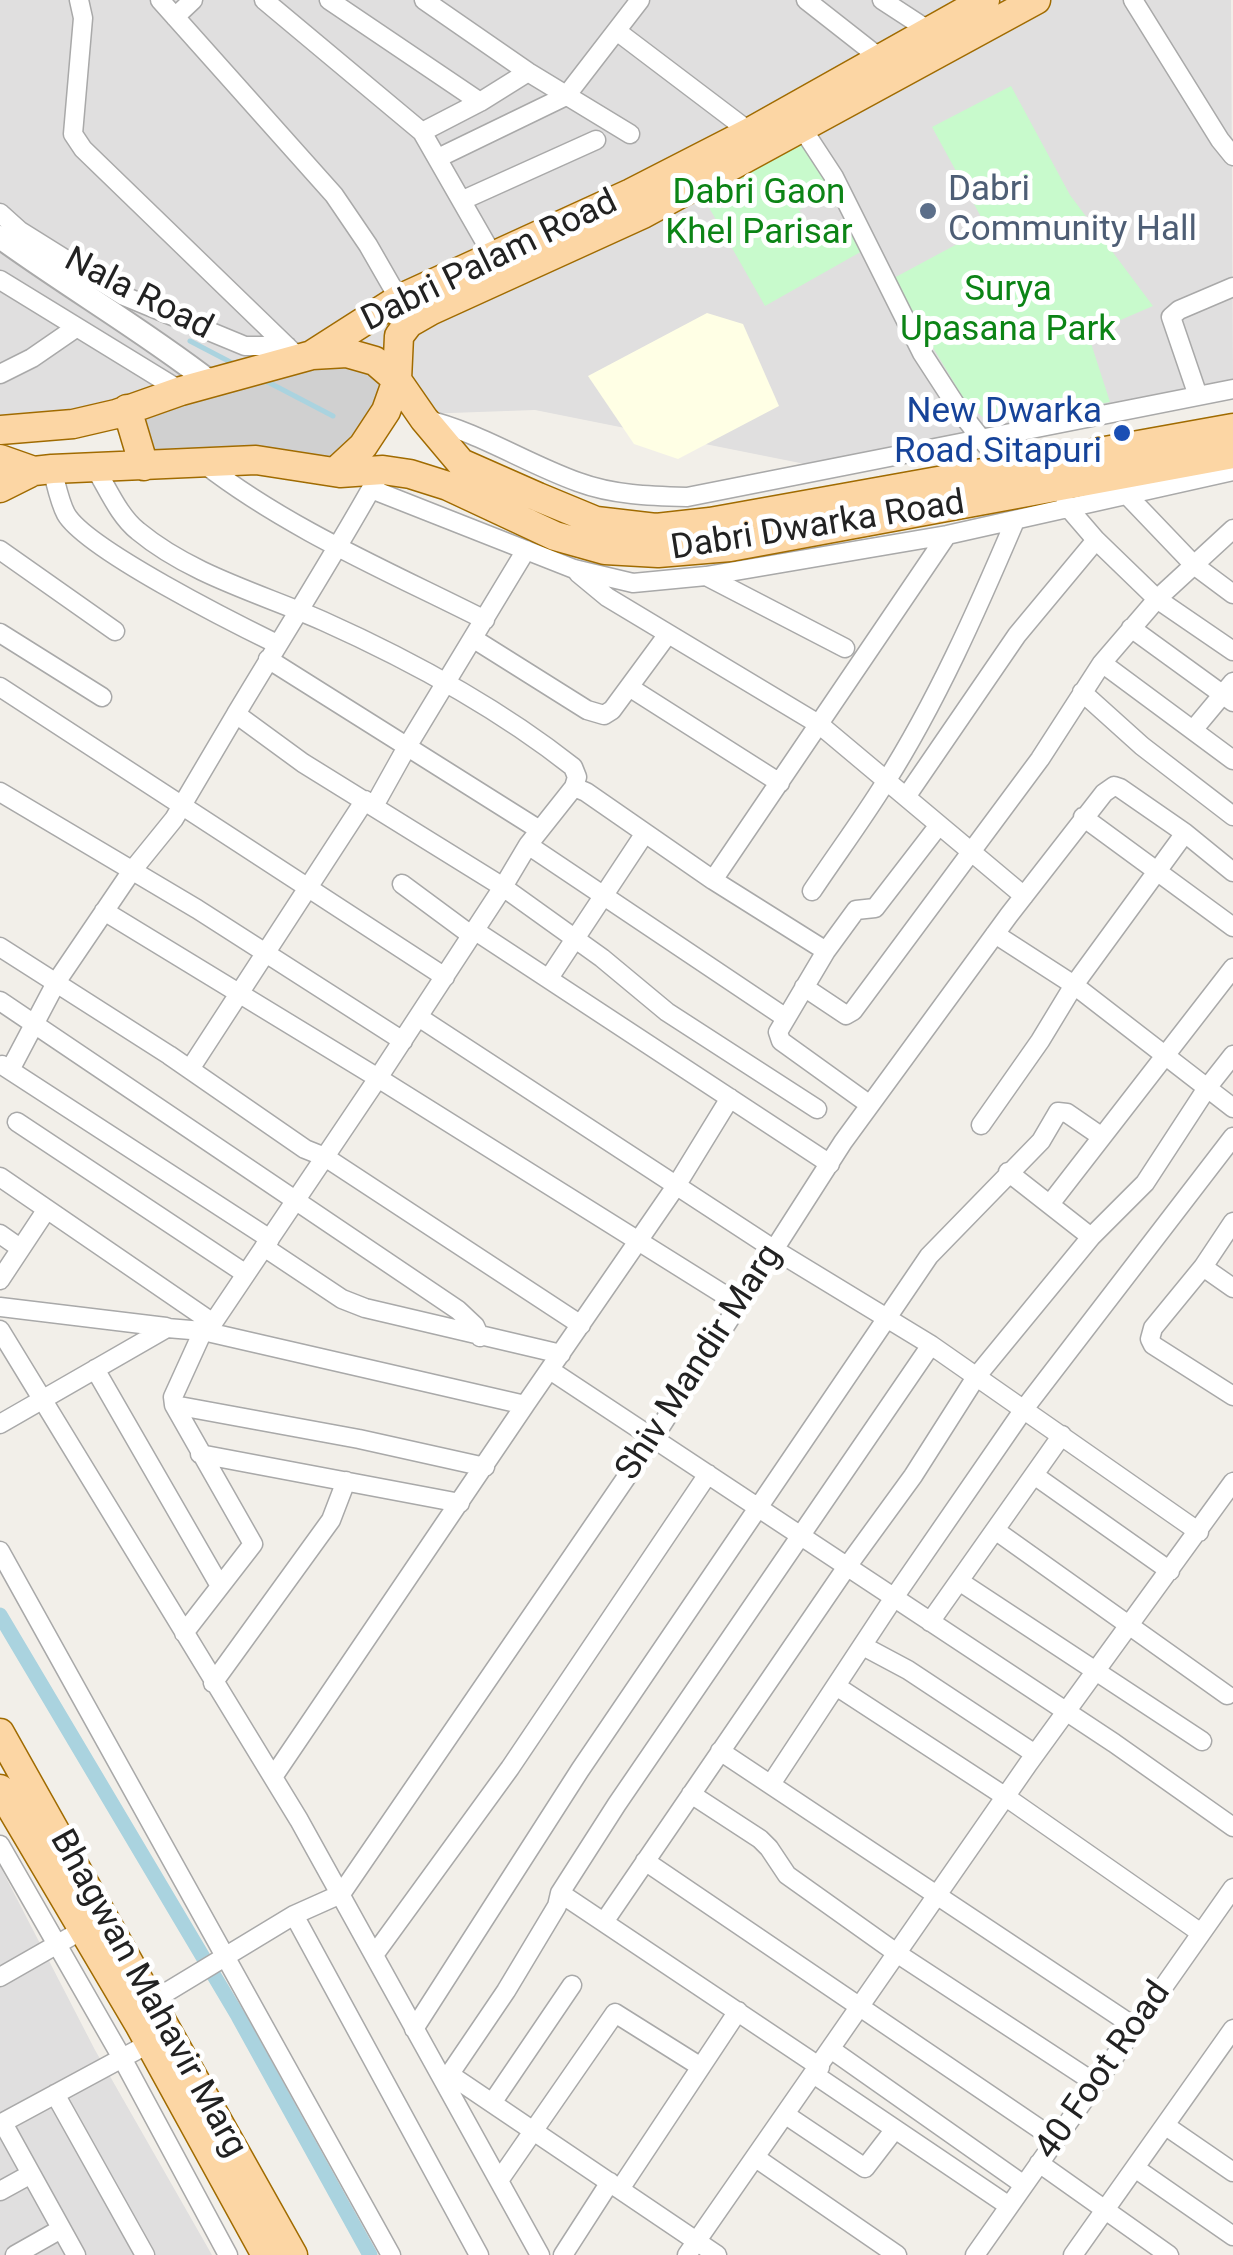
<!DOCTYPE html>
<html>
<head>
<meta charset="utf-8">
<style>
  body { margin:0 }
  canvas { display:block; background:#f2efe9 }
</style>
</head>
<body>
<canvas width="1233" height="2255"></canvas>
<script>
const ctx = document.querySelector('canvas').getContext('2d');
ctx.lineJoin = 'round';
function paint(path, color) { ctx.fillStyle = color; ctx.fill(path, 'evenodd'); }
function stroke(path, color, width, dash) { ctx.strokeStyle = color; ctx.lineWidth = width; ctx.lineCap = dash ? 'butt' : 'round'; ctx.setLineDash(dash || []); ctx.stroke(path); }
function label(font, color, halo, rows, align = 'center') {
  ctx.font = font + ' Roboto,sans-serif'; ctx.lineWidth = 10; ctx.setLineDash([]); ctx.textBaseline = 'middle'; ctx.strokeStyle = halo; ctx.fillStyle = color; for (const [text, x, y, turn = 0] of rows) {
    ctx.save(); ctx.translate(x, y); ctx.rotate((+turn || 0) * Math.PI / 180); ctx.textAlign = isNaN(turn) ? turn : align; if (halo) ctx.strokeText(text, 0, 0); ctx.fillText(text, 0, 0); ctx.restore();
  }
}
const residential = new Path2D(`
  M0 0H1231L1233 383 1205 384 1197 393 835 470 535 410 0 429Z
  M0 1866 95 2050 212 2255H0Z`);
const education = new Path2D(`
  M707 313 743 324 779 406 678 459 634 444 588 376Z`);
const religious = new Path2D(`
  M287 346 397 380 340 473 144 466 127 409Z`);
const park = new Path2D(`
  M1011 86 1070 195 1153 306 1088 334 1110 402 990 424 965 401 892 279 987 228 932 127Z
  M804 139 833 189 799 210 814 236 846 218 864 250 765 306 703 197Z`);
const stream = new Path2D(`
  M190 341 236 365
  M264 380 333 416`);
const canal = new Path2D(`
  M0 1615 238 2016 370 2255`);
const minor = new Path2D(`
  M79 0 83 18 73 134 83 149 299 358
  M160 0 334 195 368 245 399 299
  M264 0 422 132 493 256
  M329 0 480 102
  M424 0 528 72 630 134
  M806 0 880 58
  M882 0 928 30
  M1133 0 1220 140 1233 156
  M175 17 193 0
  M618 32 750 132
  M798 122 834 177 922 353 961 413 1005 469
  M422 132 480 102 528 72
  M438 158 566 96 640 0
  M463 200 596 140
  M0 213 20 231 124 296 245 346H287
  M0 280 181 391
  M0 374 32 358 77 327
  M1197 393 1171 317 1179 310 1233 287
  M424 419C479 432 525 463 578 482 613 495 650 496 687 497L1233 389
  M203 463C288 529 390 572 485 620
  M95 468C108 489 119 516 138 531 191 575 262 594 323 621 410 660 497 707 573 767L577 777 574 787 528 845
  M52 469C56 483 59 501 66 514 86 549 236 624 277 644
  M377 479 371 489 574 569 633 583 706 576 947 535 1233 471
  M371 489C328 565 281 639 236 714L303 763 503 887 528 845 786 1018
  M1127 495 1194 565 1233 594
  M1065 504 1096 540 1157 599 1233 651
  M0 550 115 631
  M578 573 607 597 820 725 1024 896
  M706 576 845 648
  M1131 628 1233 702
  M0 633 102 697
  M474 639 587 710 604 715 612 710 668 634
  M268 659 538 829
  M1102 663 1233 760
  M0 687 445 977
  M629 687 780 783
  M1082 692 1142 746 1233 816
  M1193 730 1233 682
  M574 787 586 792 713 880 947 535
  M0 792 197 909 403 1041
  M906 797 1017 635 1096 540
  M374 806 408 745 526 550
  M1083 817 1233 927
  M713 880 826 951
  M402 884 471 935
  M812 891C836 855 862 820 885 783 937 701 977 610 1015 521
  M104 911 378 1078 503 887 602 958 667 1012 817 1109
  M474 930 830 1164
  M995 934 1074 985 1233 1108
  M0 947 169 1055 305 1149 325 1157 581 1325
  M549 978 645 833
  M804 987 846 1015 853 1011 1040 759 1102 663 1157 599 1233 529
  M0 1001 458 1310 475 1326 480 1337
  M420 1018 775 1250 931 1345 1199 1532
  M2 1065 270 1239
  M190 1069 365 800
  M10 1070 57 981 131 872 174 819 236 714
  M870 1105 781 1041 778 1032 826 951 856 910 875 908 939 825
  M17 1122 246 1274
  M981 1125 1040 1041 1074 985 1185 833
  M1008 1172 1091 1237
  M0 1177 213 1323
  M1050 1204 1233 968
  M1233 1222 1203 1267 1153 1328 1150 1339 1153 1345 1233 1396
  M0 1234 20 1248
  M264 1247 342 1299 365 1308 561 1354
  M1203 1267 1233 1288
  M0 1280 47 1209
  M0 1307 166 1327
  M0 1330 299 1820 540 2255
  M95 1369 220 1586
  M550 1370 1114 1743 1233 1827
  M174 1405 359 1439 485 1467
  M0 1424 167 1328 203 1331 525 1405 676 1186 730 1098
  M200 1454 460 1503
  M1034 1475 1170 1571
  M995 1530 1227 1695
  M0 1551 391 2255
  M959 1581 1202 1741
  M930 1622 1062 1435
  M184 1633 253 1544 174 1405 173 1397 203 1331 213 1323 378 1078 739 1304
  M863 1646 908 1670 1035 1754
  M213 1683 331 1520 346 1481
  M836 1686 1006 1797 1201 1933
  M720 1751 1135 2027
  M273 1777 525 1405
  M771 1784 893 1599 1024 1409 1233 1137
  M691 1794 760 1839 769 1848 787 1875 898 1954 1095 2083
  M0 1845 122 2058 228 2255
  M645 1861 1056 2140
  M560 1893 820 2067
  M294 1915 479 2255
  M604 1922 846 1568 913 1476 976 1377 1091 1237 1145 1183 1207 1088 1233 1055
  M374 1955 510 1768 708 1474
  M0 1977 84 1929
  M152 2001 294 1915 341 1894 654 1437 843 1142 1009 915 1104 793 1114 786 1120 788 1185 833 1233 872
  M414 2029 580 1770 929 1256 1041 1141 1058 1112 1067 1113 1102 1137
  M832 2050 1024 2185
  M449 2074 717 2255
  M815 2075 1009 2206
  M445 2081 506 1991 557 1906 560 1893 617 1804 931 1345
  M55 2094 145 2255
  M492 2103 572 1985
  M786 2115 865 2168 895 2129
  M3 2123 76 2255
  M0 2124 150 2043
  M1166 2126 1233 2172
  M756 2158 897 2255
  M1039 2163 1169 2255
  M1135 2168 1233 2236
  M500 2179 615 2013 701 2067
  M620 2189 738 2011
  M0 2191 31 2174
  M15 2255 61 2229
  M563 2255 610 2182
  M687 2255 1028 1764 1233 1482
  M975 2255 1233 1888
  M1073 2255 1233 2029`);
const tertiary = new Path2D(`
  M0 237C69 287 143 330 210 382`);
const primary = new Path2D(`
  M313 354 399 299 631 193 750 132 985 0
  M127 409 144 466
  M0 430 73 424 116 414 181 391 312 355 347 353 375 361 397 380 424 419 461 463 538 497 596 521 656 528 710 522 1233 428
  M0 459 34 471
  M335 472 363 446 386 411 397 380 399 336 409 323 430 311 643 214 1036 0
  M0 488 34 471 52 469 256 460 340 473 383 470 410 474 448 486 555 536 605 550 658 553 730 547 1233 454
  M0 1733 293 2255
  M0 1789 139 2024 266 2255`);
const markers = [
  [928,211,10,"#5c6f8a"],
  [1122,433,10,"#1a4fb4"]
];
const serviceNames = [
  ["Dabri",948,191],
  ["Community Hall",948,231]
];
const parkNames = [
  ["Dabri Gaon",759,194],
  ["Khel Parisar",759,234],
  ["Surya",1008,291],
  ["Upasana Park",1008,331]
];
const streetNames = [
  ["Dabri Palam Road",490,262,-26],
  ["Nala Road",138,295,27],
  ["Dabri Dwarka Road",818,527,-9],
  ["Shiv Mandir Marg",700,1363,-57],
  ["Bhagwan Mahavir Marg",147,1994,61],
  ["40 Foot Road",1104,2071,-55]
];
const transitNames = [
  ["New Dwarka",1102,413],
  ["Road Sitapuri",1102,453]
];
paint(residential, '#e0dfdf');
paint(education, '#ffffe5');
paint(religious, '#d0d0d0');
paint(park, '#c8facc');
stroke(stream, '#aad3df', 5);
stroke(canal, '#aad3df', 15);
stroke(minor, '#a9a9a9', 21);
stroke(tertiary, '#a9a9a9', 26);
stroke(primary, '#a06b00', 31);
stroke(minor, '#fff', 18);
stroke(tertiary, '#fff', 22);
stroke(primary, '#fcd6a4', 28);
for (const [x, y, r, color] of markers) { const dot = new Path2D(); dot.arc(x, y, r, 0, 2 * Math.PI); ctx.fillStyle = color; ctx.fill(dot); stroke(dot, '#fff', 4); }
label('35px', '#4e5e75', '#fff', serviceNames, 'left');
label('35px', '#0c8416', '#fff', parkNames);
label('35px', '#222', '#fff', streetNames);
label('35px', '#164399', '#fff', transitNames, 'right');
</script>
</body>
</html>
